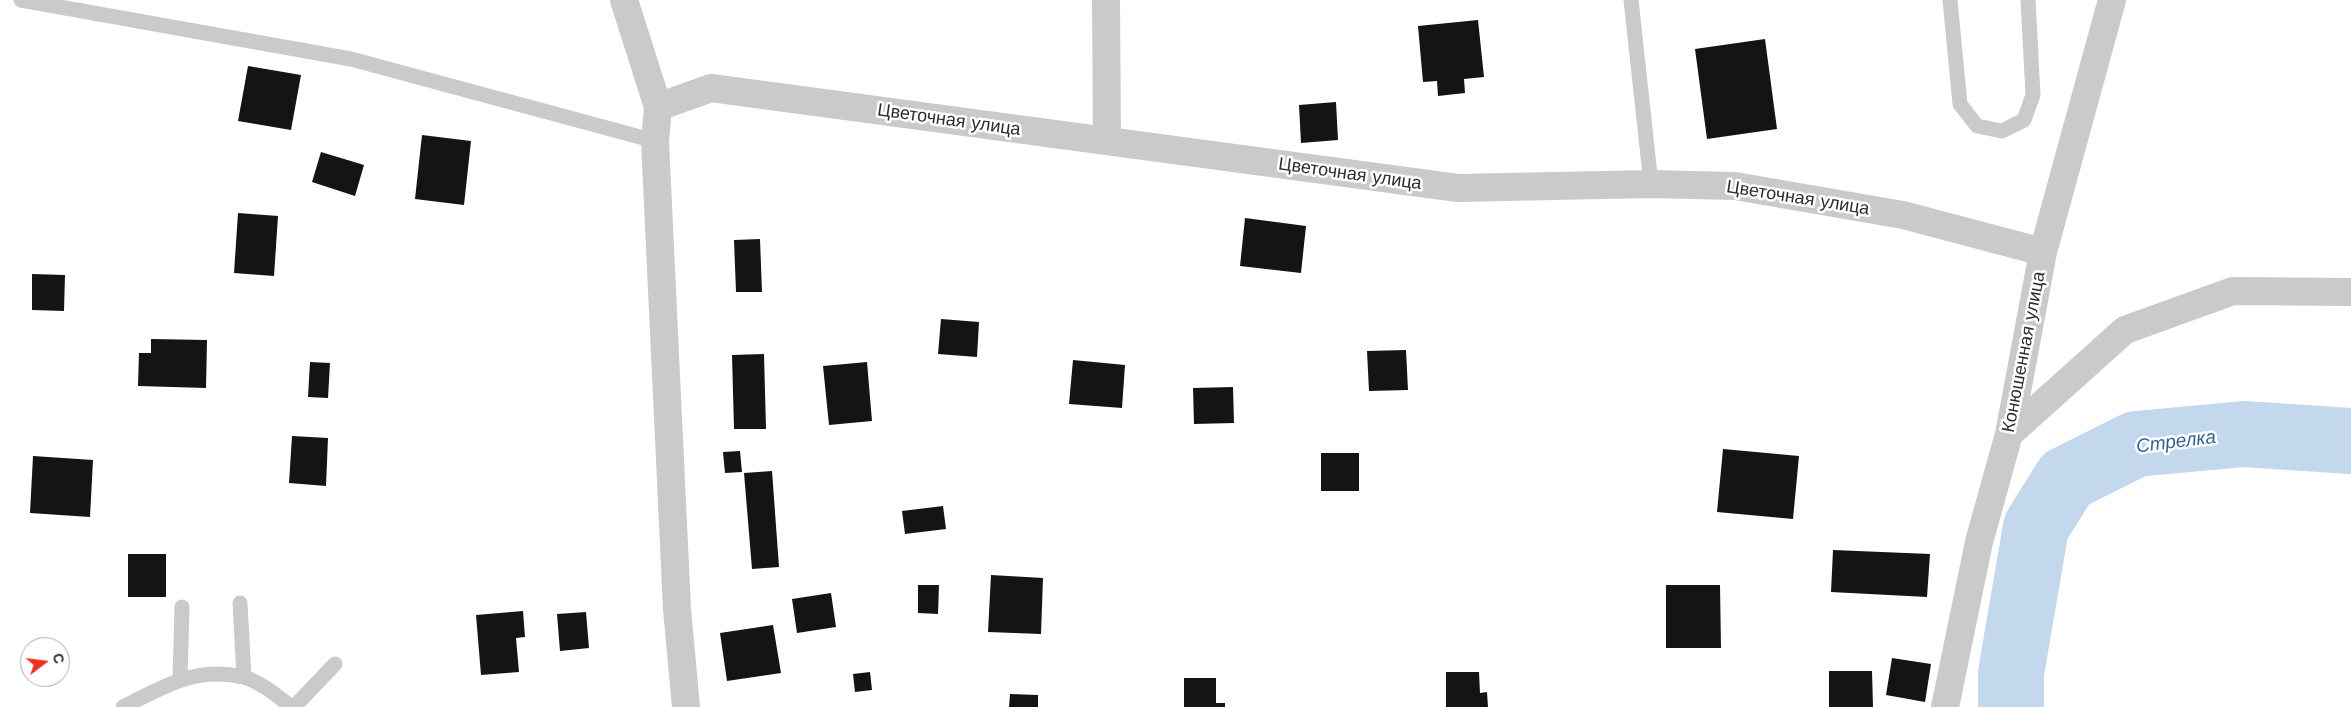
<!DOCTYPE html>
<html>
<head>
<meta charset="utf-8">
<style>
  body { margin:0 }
  #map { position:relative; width:2351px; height:707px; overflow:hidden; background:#fff; font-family:"Work Sans",sans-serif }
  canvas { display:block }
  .north { position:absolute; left:20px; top:637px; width:50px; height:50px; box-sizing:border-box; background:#fff; border:1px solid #ababab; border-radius:50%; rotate:75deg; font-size:14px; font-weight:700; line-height:20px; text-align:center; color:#2d2d2d }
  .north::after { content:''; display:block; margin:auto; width:18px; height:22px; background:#f03022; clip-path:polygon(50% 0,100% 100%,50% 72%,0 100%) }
</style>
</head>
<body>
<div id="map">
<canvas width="2351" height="707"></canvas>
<div class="north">С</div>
</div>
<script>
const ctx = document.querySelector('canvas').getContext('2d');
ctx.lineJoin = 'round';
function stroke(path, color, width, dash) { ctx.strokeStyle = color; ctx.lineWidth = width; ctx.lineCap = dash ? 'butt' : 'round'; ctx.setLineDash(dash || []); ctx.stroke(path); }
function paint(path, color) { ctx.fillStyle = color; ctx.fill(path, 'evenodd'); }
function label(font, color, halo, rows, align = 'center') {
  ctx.font = font + ' "Work Sans",sans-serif'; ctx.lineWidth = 5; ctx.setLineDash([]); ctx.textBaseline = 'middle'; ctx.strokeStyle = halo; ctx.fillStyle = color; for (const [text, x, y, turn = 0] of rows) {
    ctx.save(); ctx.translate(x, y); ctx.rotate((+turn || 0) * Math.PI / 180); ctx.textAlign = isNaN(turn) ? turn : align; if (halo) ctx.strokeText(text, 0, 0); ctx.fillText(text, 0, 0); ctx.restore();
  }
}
const river = new Path2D(`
  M2011 707V673L2036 527 2066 479 2136 444 2244 434 2351 441`);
const building = new Path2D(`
  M1478 20 1484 77 1464 79 1465 93 1438 96 1437 81 1423 82 1418 26Z
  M1765 39 1777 129 1707 139 1695 49Z
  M248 66 301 75 291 130 238 121Z
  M1336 102 1338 140 1301 143 1299 105Z
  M422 135 471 141 464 205 415 199Z
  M321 152 364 165 355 196 312 182Z
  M238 213 278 216 274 276 234 273Z
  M1245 218 1306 226 1301 273 1240 266Z
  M760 239 762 292H736L734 240Z
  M32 274 65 275 64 311 32 310Z
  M941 319 979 322 977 357 938 354Z
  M151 339 207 340 206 388 138 386 139 353H151Z
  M1406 350 1408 390 1369 391 1367 351Z
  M764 354 766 429H734L732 355Z
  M1073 360 1125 365 1122 408 1069 404Z
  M310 362 330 363 328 398 308 397Z
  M867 362 872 421 829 425 823 366Z
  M1233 387 1234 423 1194 424 1193 388Z
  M292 436 328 438 326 486 289 483Z
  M1723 449 1799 456 1793 519 1717 512Z
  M740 451 742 472 725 473 723 452Z
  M1321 453H1359V491H1321Z
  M33 456 93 460 90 517 30 513Z
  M772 471 779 567 752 569 744 473Z
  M943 506 946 529 905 534 902 511Z
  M1833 550 1930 554 1927 597 1831 592Z
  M128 554H166V597H128Z
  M991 575 1043 578 1041 634 988 632Z
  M918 585H939L938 614 918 613Z
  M1666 585H1720L1721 648H1666Z
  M831 593 836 627 797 633 792 599Z
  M523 611 525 637 516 638 519 672 481 675 476 615Z
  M586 612 589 648 560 651 557 614Z
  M773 625 781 673 727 681 720 633Z
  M1892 658 1931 664 1925 702 1886 695Z
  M1829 671H1872L1873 707H1829Z
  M870 672 872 690 855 692 853 674Z
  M1446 672H1479L1480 693 1487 692 1488 707H1446Z
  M1184 678H1216V703H1225V707H1184Z
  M1010 694 1038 695V707H1009Z`);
const service = new Path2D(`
  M21 0 351 59 655 141
  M1631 0 1651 184
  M1950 0 1960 104 1977 126 2002 131 2024 120 2033 95 2028 0
  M240 603 244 677
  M180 679 182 607
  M123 707C163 687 196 666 243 677 260 681 278 697 292 707
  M294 707 335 664`);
const minor = new Path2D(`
  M624 0 658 107 655 141 677 609 686 707
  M1106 0 1107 141
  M658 107 711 88 1458 188 1651 184 1735 186 1903 215 2043 252
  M2009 434 2125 330 2233 291 2351 292
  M1945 707 1979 542 2009 434 2043 252 2112 0`);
const streetNames = [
  ["Цветочная улица",949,120,8],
  ["Цветочная улица",1350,174,8],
  ["Цветочная улица",1798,198,9],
  ["Конюшенная улица",2024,352,-79]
];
const waterNames = [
  ["Стрелка",2176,442,-7]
];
stroke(river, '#c3d7ed', 66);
paint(building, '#141414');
stroke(service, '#cacaca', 15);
stroke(minor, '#cacaca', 28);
label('18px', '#2d2d2d', '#fff', streetNames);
label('italic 19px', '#366293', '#fff', waterNames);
</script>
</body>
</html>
